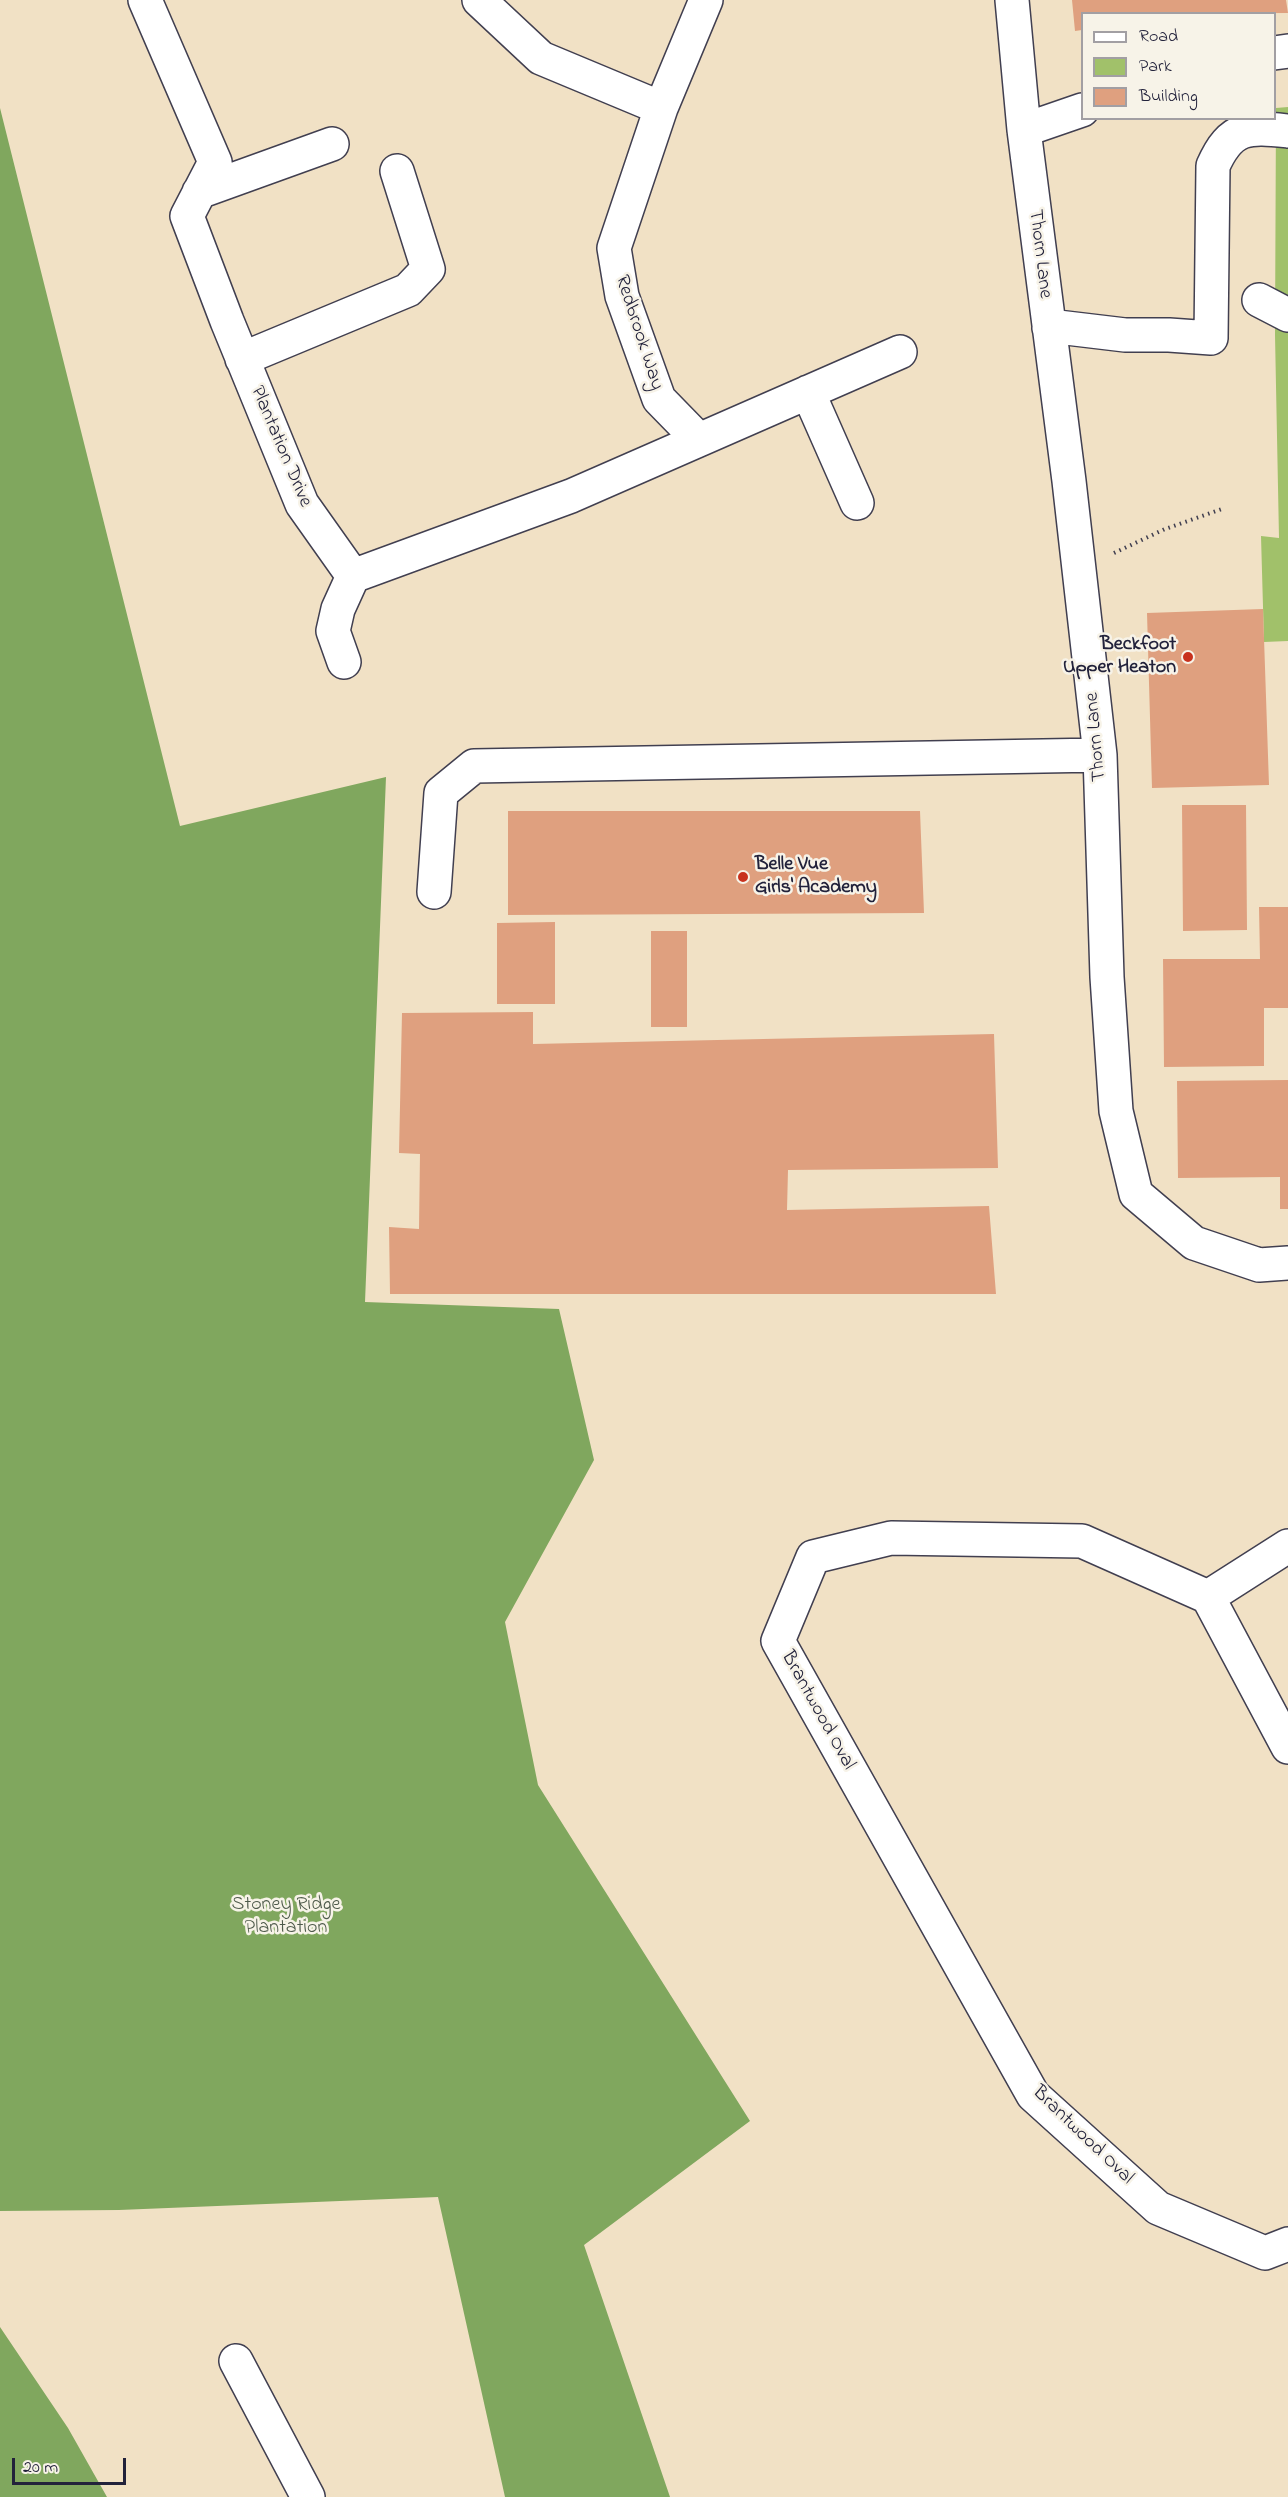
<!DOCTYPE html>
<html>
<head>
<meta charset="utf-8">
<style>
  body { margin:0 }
  #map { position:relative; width:1288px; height:2497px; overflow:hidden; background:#f1e1c5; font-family:"Indie Flower",sans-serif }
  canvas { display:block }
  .legend { position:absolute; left:1081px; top:12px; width:195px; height:108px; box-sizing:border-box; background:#f7f3e8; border:2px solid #a29fa3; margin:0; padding:8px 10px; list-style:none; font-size:18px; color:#22223b }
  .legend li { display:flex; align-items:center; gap:12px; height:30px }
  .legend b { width:30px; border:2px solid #a29fa3 }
  .scale { position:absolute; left:12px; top:2458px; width:114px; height:27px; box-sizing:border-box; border:3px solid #22223b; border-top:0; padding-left:8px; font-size:18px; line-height:21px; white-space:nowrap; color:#22223b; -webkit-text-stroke:4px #f7f3e8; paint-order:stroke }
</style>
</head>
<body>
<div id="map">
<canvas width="1288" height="2497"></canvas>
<ul class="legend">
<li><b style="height:8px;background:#fff"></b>Road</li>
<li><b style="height:16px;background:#a1c16a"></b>Park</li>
<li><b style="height:16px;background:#dfa07f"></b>Building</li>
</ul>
<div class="scale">20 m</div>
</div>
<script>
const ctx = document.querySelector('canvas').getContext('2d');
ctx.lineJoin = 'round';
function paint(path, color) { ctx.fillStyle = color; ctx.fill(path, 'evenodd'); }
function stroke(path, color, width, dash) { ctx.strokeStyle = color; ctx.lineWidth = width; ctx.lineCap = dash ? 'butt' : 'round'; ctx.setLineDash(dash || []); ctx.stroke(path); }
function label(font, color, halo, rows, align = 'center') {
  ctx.font = font + ' "Indie Flower",sans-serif'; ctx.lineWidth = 5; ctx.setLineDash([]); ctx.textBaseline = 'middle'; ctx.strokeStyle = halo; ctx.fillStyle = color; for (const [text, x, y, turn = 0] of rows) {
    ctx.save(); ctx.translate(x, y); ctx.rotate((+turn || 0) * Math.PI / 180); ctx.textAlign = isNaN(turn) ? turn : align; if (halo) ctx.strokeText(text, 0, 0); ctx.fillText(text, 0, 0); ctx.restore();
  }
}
const green = new Path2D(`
  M1288 107V641L1264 642 1261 536 1279 538 1275 335 1276 108Z`);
const forest = new Path2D(`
  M0 108 180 826 386 777 365 1302 559 1309 594 1460 505 1622 538 1785 750 2121 584 2245 670 2497H505L438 2197 119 2210 0 2211Z
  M0 2327 68 2428 107 2497H0Z`);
const building = new Path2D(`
  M1072 0H1286L1288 13 1082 14V30L1075 31Z
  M1263 609 1269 785 1152 788 1147 613Z
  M1182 805H1246L1247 930 1183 931Z
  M508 811H920L924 913 508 915Z
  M1259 907H1288V1008H1264V1066L1164 1067 1163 959H1260Z
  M555 922V1004H497V923Z
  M651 931H687V1027H651Z
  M533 1012V1044L994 1034 998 1168 788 1170 787 1210 989 1206 996 1294H390L389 1227 419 1229 420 1154 399 1153 402 1013Z
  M1288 1080V1209H1280V1177L1178 1178 1177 1081Z`);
const path = new Path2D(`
  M1114 553 1165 529 1222 509`);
const minor = new Path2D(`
  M145 0 215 162 187 216 227 321 302 504 353 576 571 496 699 440
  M479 0 541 58 661 108
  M706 0 661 108 614 248 622 296 659 399 699 440 900 352
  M1012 0 1024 130 1069 481 1100 755 1107 977 1116 1111 1136 1194 1194 1243 1259 1265 1288 1263
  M1274 53 1288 51
  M1024 130 1082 110
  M199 192 332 144
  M1259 300 1288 315
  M1049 328 1058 327 1125 335H1169L1211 338 1213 166C1231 125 1249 127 1288 131
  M242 359 408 290 428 269 397 171
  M808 392 857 503
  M344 662 333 631 338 609 353 576
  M434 892 441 793 474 766 1100 755
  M1208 1597 1288 1546
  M1288 1747 1208 1597 1082 1541 891 1538 813 1557 778 1641 1033 2095 1158 2208 1265 2253 1288 2244
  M236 2361 308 2497`);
const markers = [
  [1188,657,6,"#c8321e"],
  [743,877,6,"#c8321e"]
];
const streetNames = [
  ["Thorn Lane",1039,254,83],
  ["Redbrook Way",638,333,72],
  ["Plantation Drive",280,447,67],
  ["Thorn Lane",1097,737,-95],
  ["Brantwood Oval",817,1711,61],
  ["Brantwood Oval",1082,2136,44]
];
const poiNames = [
  ["Beckfoot",1176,646],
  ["Upper Heaton",1176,669],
  ["Belle Vue",755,866,"left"],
  ["Girls' Academy",755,889,"left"]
];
const parkNames = [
  ["Stoney Ridge",286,1906],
  ["Plantation",286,1929]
];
paint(green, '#a1c16a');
paint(forest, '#80a75e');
paint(building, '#dfa07f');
stroke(minor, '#413f50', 36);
stroke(path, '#413f50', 4, [1.5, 4.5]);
stroke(minor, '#fff', 33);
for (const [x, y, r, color] of markers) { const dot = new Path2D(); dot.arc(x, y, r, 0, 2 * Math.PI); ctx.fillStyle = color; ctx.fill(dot); stroke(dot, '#f7f3e8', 2); }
label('20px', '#22223b', '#f7f3e8', streetNames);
label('bold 20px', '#22223b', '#f7f3e8', poiNames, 'right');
label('20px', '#4e5a4b', '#f7f3e8', parkNames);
</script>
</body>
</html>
